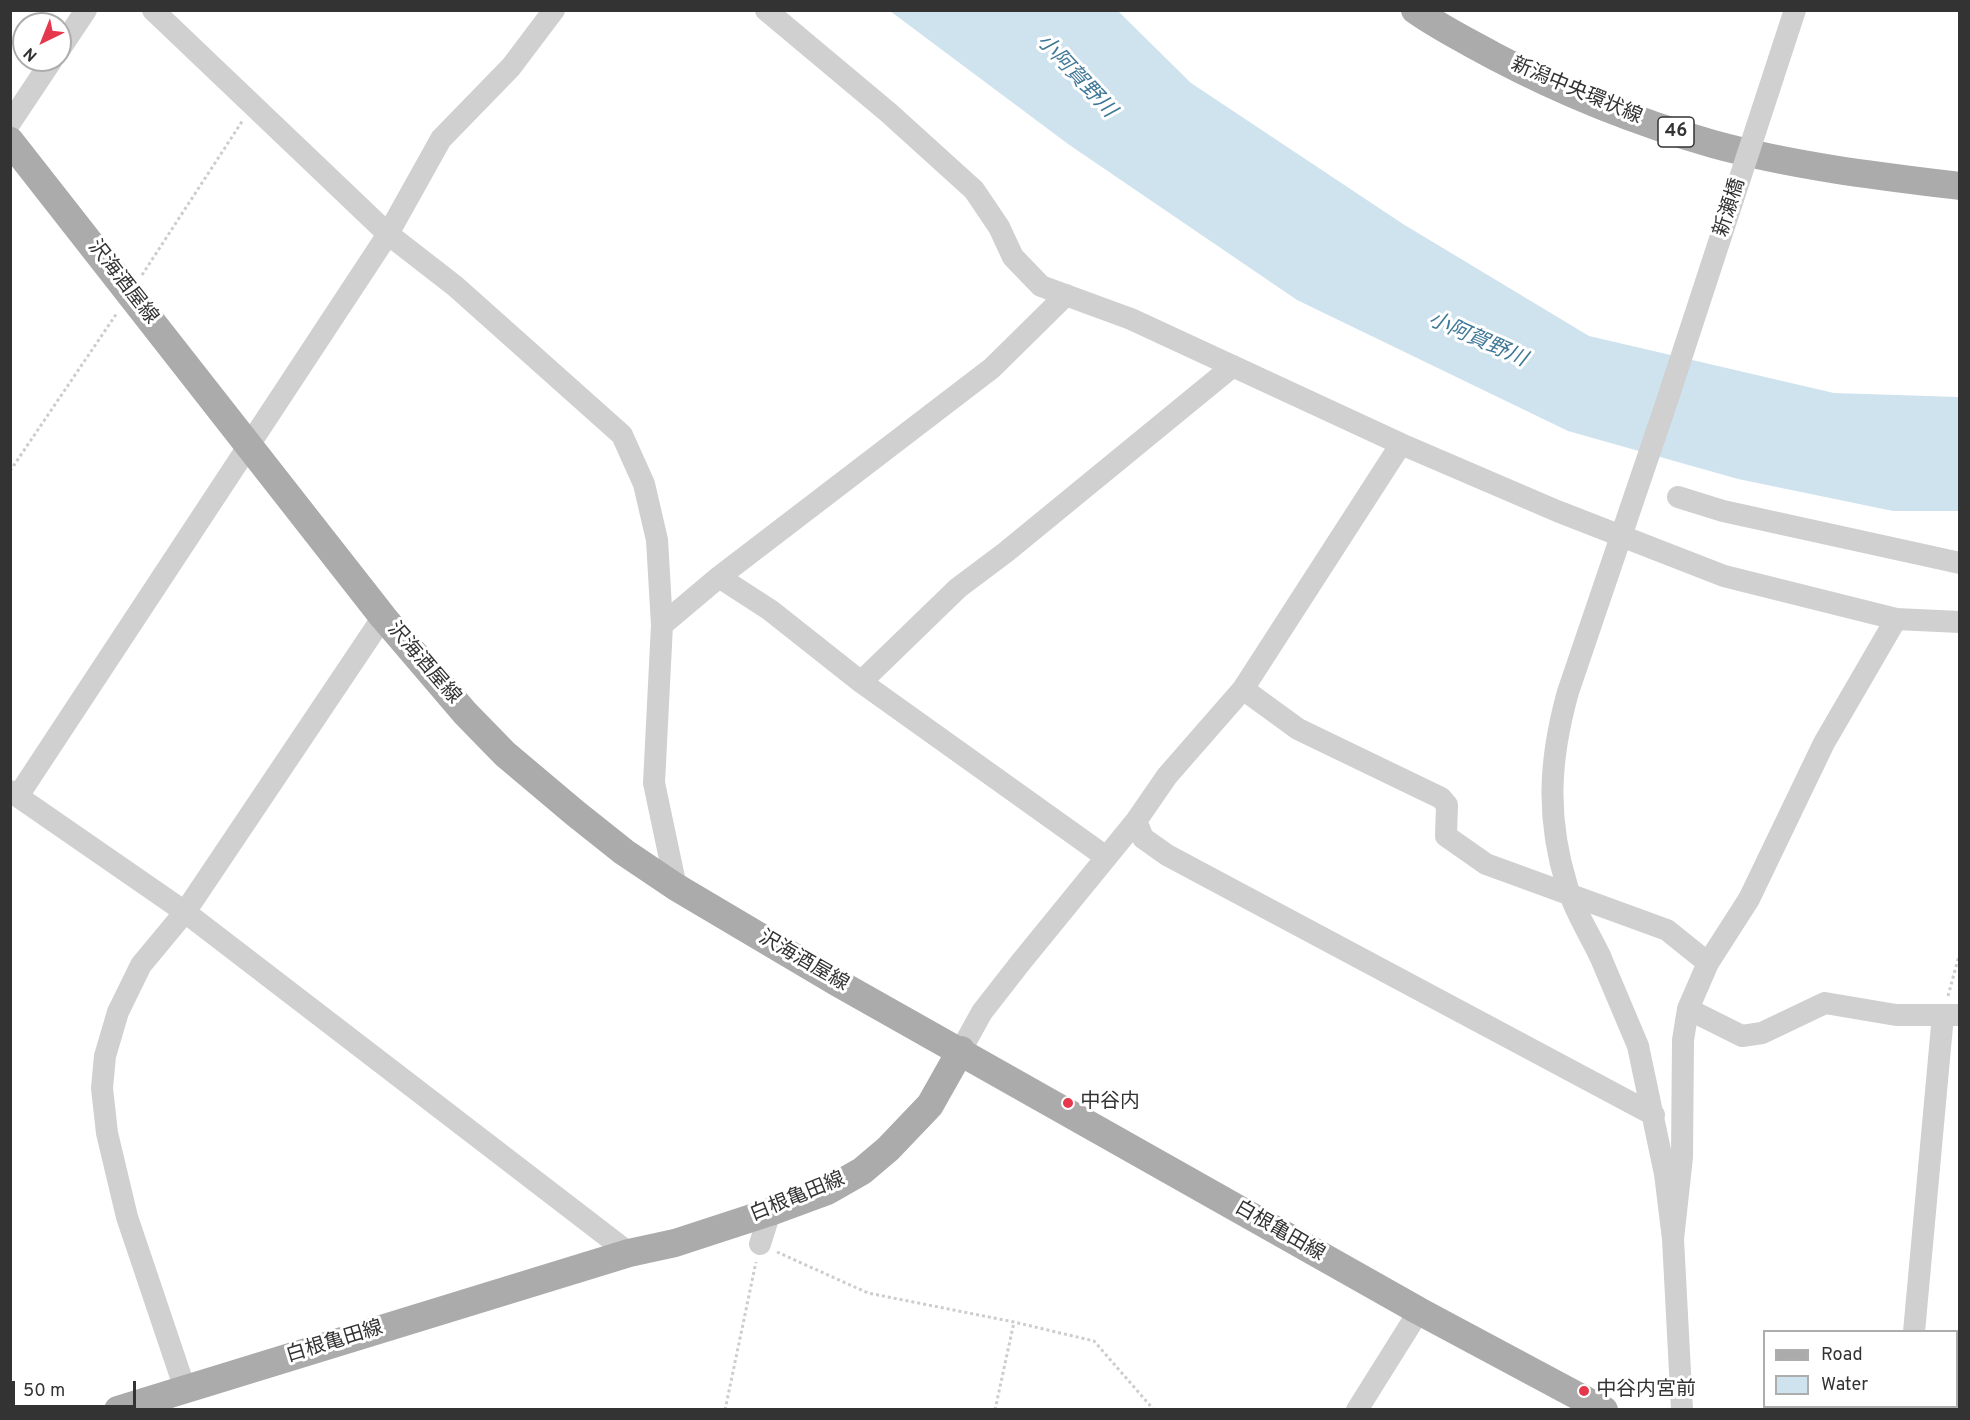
<!DOCTYPE html>
<html>
<head>
<meta charset="utf-8">
<style>
  body { margin:0 }
  #map { position:relative; width:1970px; height:1420px; overflow:hidden; background:#fff; font-family:Overpass,sans-serif }
  canvas { display:block }
  .frame { position:absolute; inset:0; border:12px solid #333; pointer-events:none }
  .legend { position:absolute; left:1763px; top:1330px; width:195px; height:78px; box-sizing:border-box; background:#fff; border:2px solid #adadad; margin:0; padding:8px 10px; list-style:none; font-size:18px; color:#333 }
  .legend li { display:flex; align-items:center; gap:12px; height:30px }
  .legend b { width:30px; border:2px solid #adadad }
  .north { position:absolute; left:12px; top:12px; width:60px; height:60px; box-sizing:border-box; background:#fff; border:2px solid #adadad; border-radius:50%; rotate:223deg; font-size:16px; font-weight:700; line-height:24px; text-align:center; color:#333 }
  .north::after { content:''; display:block; margin:auto; width:21px; height:27px; background:#e6384c; clip-path:polygon(50% 0,100% 100%,50% 72%,0 100%) }
  .scale { position:absolute; left:12px; top:1381px; width:124px; height:27px; box-sizing:border-box; border:3px solid #333; border-top:0; padding-left:8px; font-size:18px; line-height:21px; white-space:nowrap; color:#333; -webkit-text-stroke:4px #fff; paint-order:stroke }
</style>
</head>
<body>
<div id="map">
<canvas width="1970" height="1420"></canvas>
<div class="frame"></div>
<ul class="legend">
<li><b style="height:8px;background:#ababab"></b>Road</li>
<li><b style="height:16px;background:#cfe3ee"></b>Water</li>
</ul>
<div class="north">N</div>
<div class="scale">50 m</div>
</div>
<script>
const ctx = document.querySelector('canvas').getContext('2d');
ctx.lineJoin = 'round';
function paint(path, color) { ctx.fillStyle = color; ctx.fill(path, 'evenodd'); }
function stroke(path, color, width, dash) { ctx.strokeStyle = color; ctx.lineWidth = width; ctx.lineCap = dash ? 'butt' : 'round'; ctx.setLineDash(dash || []); ctx.stroke(path); }
function label(font, color, halo, rows, align = 'center') {
  ctx.font = font + ' Overpass,"Noto Sans JP",sans-serif'; ctx.lineWidth = 6; ctx.setLineDash([]); ctx.textBaseline = 'middle'; ctx.strokeStyle = halo; ctx.fillStyle = color; for (const [text, x, y, turn = 0] of rows) {
    ctx.save(); ctx.translate(x, y); ctx.rotate((+turn || 0) * Math.PI / 180); ctx.textAlign = isNaN(turn) ? turn : align; if (halo) ctx.strokeText(text, 0, 0); ctx.fillText(text, 0, 0); ctx.restore();
  }
}
const water = new Path2D(`
  M890 11H1118L1191 83 1403 224 1589 336 1834 393 1959 397V511H1893L1738 479 1568 431 1297 300 1068 144Z`);
const path = new Path2D(`
  M142 275 243 120
  M10 471 117 313
  M1948 996 1960 952
  M777 1252 868 1293 1014 1322 1094 1341 1154 1410
  M725 1410 756 1262
  M995 1410 1014 1322`);
const minor = new Path2D(`
  M153 10 388 234 455 286 622 435 644 484 657 540 662 625 654 783 676 887
  M766 10 889 113 974 190 999 227 1013 257 1041 286 1131 319 1401 444 1557 511 1724 576 1896 619 1960 622
  M60 49 86 10
  M10 123 52 60
  M1678 497 1723 511 1960 563
  M719 577 770 610 861 682 1106 857
  M662 625 719 577 992 368 1066 295
  M861 682 958 588 1006 552 1233 366
  M1243 689 1298 729 1441 798 1447 805 1446 836 1486 864 1667 930 1708 963
  M10 791 185 912 629 1253
  M18 796 388 234 441 139 511 67 554 10
  M1136 821 1143 838 1167 855 1654 1115
  M1600 956 1638 1046 1665 1174 1673 1239 1682 1410
  M1688 1009 1742 1036 1762 1033 1825 1003 1896 1015H1960
  M961 1050 982 1012 1021 962 1136 821 1167 776 1243 689 1401 444
  M1673 1239 1682 1157 1683 1040 1688 1009 1708 963 1749 899 1824 743 1896 619
  M760 1244 770 1212
  M1914 1332 1943 1015
  M185 1389 127 1217 107 1133 102 1088 105 1056 118 1012 141 965 185 912 383 617
  M1357 1410 1419 1311`);
const major = new Path2D(`
  M1415 10C1440 28 1467 41 1494 56 1564 93 1636 122 1713 144 1793 166 1877 176 1960 186
  M10 141 383 617 465 713 505 754 575 813 624 852 676 887 838 983 1419 1311 1604 1410
  M1956 1363 1960 1362
  M118 1410 629 1253 675 1243 770 1212 827 1191 862 1171 888 1149 930 1105 961 1050
  M1817 1410 1835 1406`);
const minorBridge = new Path2D(`
  M1600 956C1589 933 1574 910 1567 886 1546 818 1549 760 1568 692L1666 404 1795 10`);
const markers = [
  [1068,1103,6,"#e6384c"],
  [1584,1391,6,"#e6384c"]
];
const shields = [
  [1676,132,36]
];
const shieldNames = [
  ["46",1676,132]
];
const streetNames = [
  ["新潟中央環状線",1576,92,23],
  ["新瀬橋",1731,208,-72],
  ["沢海酒屋線",122,283,52],
  ["沢海酒屋線",423,664,49],
  ["沢海酒屋線",803,962,30],
  ["白根亀田線",798,1198,-22],
  ["白根亀田線",1279,1232,30],
  ["白根亀田線",335,1343,-17]
];
const poiNames = [
  ["中谷内",1080,1103],
  ["中谷内宮前",1596,1391]
];
const waterNames = [
  ["小阿賀野川",1075,77,47],
  ["小阿賀野川",1477,341,24]
];
paint(water, '#cfe3ee');
stroke(path, '#cdcdcd', 3, [3, 3]);
stroke(minor, '#d0d0d0', 22);
stroke(major, '#ababab', 28);
stroke(minorBridge, '#d0d0d0', 22);
for (const [x, y, r, color] of markers) { const dot = new Path2D(); dot.arc(x, y, r, 0, 2 * Math.PI); ctx.fillStyle = color; ctx.fill(dot); stroke(dot, '#fff', 2); }
for (const [x, y, w] of shields) { const box = new Path2D(); box.roundRect(x - w / 2, y - 15, w, 30, 4.5); ctx.fillStyle = '#fff'; ctx.fill(box); stroke(box, '#333', 1.5); }
label('bold 18px', '#333', null, shieldNames);
label('20px', '#333', '#fff', streetNames);
label('20px', '#333', '#fff', poiNames, 'left');
label('italic 21px', '#3f7897', '#fff', waterNames);
</script>
</body>
</html>
